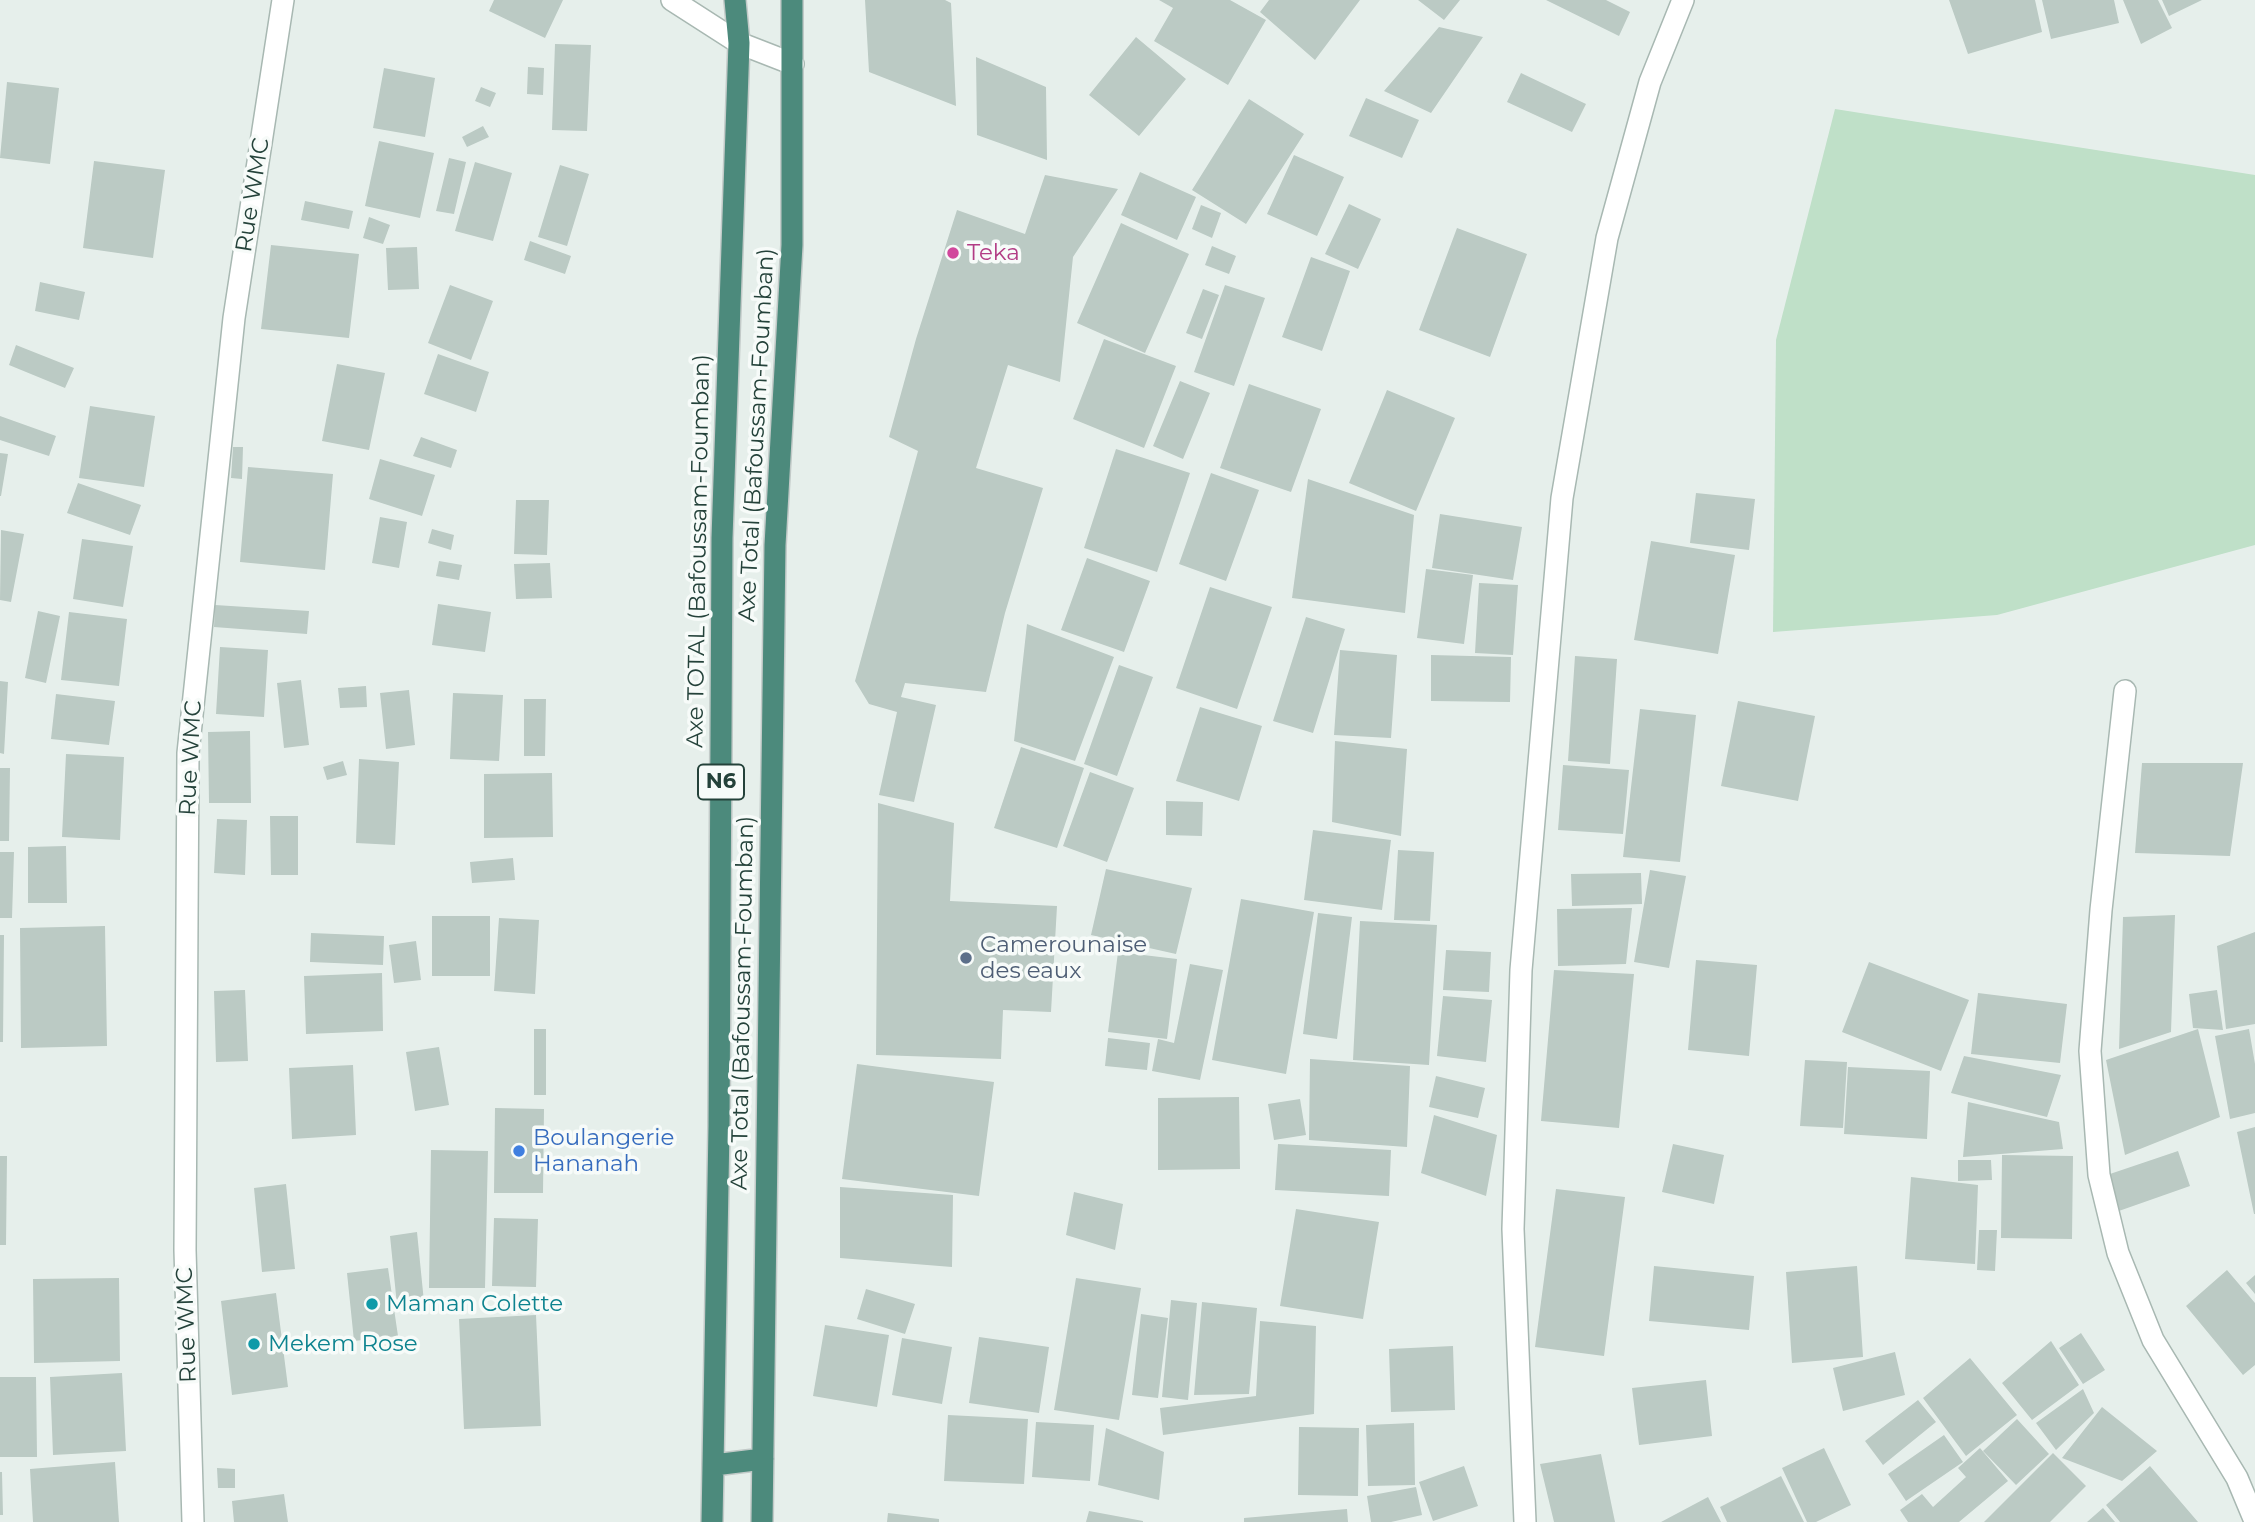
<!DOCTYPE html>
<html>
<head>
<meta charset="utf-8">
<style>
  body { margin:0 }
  canvas { display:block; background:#e6efeb }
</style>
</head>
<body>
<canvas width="2255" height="1522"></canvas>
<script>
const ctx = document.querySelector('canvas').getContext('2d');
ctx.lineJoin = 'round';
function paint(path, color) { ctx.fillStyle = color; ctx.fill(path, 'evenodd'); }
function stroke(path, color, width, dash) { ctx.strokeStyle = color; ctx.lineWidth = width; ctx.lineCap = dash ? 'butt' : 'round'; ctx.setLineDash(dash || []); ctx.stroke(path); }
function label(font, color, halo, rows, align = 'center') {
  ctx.font = font + ' Montserrat,sans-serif'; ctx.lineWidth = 7; ctx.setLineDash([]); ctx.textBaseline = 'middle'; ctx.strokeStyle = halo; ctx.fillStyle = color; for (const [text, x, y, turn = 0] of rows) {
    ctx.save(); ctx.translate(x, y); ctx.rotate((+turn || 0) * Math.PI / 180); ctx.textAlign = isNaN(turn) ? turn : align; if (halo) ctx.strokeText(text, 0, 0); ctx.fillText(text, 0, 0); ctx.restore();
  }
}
const green = new Path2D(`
  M1835 109 2255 175V545L1997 615 1773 632 1776 340Z`);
const building = new Path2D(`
  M494 0H563L545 38 489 11Z
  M865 0H945L951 3 956 106 869 72Z
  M1159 0H1230L1266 20 1228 85 1154 41 1173 8Z
  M1269 0H1360L1315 60 1260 12Z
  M1418 0H1460L1444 20Z
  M1546 0H1606L1630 12 1619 36Z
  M1949 0H2035L2042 32 1968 54Z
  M2042 0H2114L2119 23 2051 39Z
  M2123 0H2158L2172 28 2141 44Z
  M2162 0H2202L2169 16Z
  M1439 27 1483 37 1431 113 1384 91Z
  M1136 37 1186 79 1139 136 1089 95Z
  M555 44 591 45 587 131 552 130Z
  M976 57 1046 87 1047 160 977 135Z
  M528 67 544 68 543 95 527 94Z
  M384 68 435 78 425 137 373 128Z
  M1521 73 1586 104 1572 132 1507 102Z
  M7 82 59 88 50 164 0 158Z
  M481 87 496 93 490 107 475 101Z
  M1366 98 1419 120 1402 158 1349 136Z
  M1249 99 1304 134 1246 224 1192 190Z
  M483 126 489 137 467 147 462 137Z
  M379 141 434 153 420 218 365 206Z
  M1294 155 1344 177 1317 236 1267 214Z
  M449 158 466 162 454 214 436 211Z
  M94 161 165 170 153 258 83 248Z
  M475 162 512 173 493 241 455 231Z
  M560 165 589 174 567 246 538 237Z
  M1140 172 1196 197 1177 240 1121 215Z
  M1045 175 1118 189 1073 257 1060 382 1008 365 976 468 1043 488 1005 613 986 692 905 683 901 697 936 705 914 802 879 795 897 712 869 704 855 681 918 451 889 437 916 339 957 210 1025 234Z
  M305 201 353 211 349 229 301 220Z
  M1349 204 1381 219 1358 269 1325 254Z
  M1201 205 1221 213 1212 238 1192 229Z
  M369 217 390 225 383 244 363 238Z
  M1121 223 1189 254 1145 353 1077 323Z
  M1457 228 1527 254 1490 357 1419 330Z
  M530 241 571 256 565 274 524 260Z
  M271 245 359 254 349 338 261 329Z
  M1212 246 1236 256 1229 274 1205 265Z
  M417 247 419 289 388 290 386 248Z
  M1311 257 1350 271 1322 351 1282 337Z
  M40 282 85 292 79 320 35 311Z
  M450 285 493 301 471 360 428 343Z
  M1225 285 1265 298 1234 386 1194 372Z
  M1203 289 1219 295 1202 339 1186 333Z
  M1104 339 1176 366 1144 448 1073 419Z
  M16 345 74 368 65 388 9 365Z
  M438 354 489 372 476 412 424 394Z
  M337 364 385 373 369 450 322 441Z
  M1180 381 1210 393 1183 459 1153 446Z
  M1249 384 1321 409 1291 492 1220 468Z
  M1387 390 1455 418 1416 511 1349 483Z
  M90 406 155 416 144 487 79 478Z
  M0 416 56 436 49 456 0 440Z
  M421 437 457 450 451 468 413 456Z
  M233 447H243L242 479 231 478Z
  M1116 449 1190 473 1157 572 1084 548Z
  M0 453 8 454 1 496H0Z
  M380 459 435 475 422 516 369 499Z
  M248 467 333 474 325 570 240 562Z
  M1211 473 1259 490 1226 581 1179 564Z
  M1308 479 1414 515 1405 613 1292 598Z
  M78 483 141 505 130 535 67 513Z
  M1696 493 1755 499 1749 550 1690 543Z
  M516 500H549L547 555 514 554Z
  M1440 514 1522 527 1513 580 1432 568Z
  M380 517 407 522 399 568 372 563Z
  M432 529 454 535 451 550 428 543Z
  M1 530 24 534 11 602 0 600Z
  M82 539 133 546 123 607 73 599Z
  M1651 541 1735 555 1718 654 1634 640Z
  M1087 558 1150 581 1124 652 1061 630Z
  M439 561 462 565 459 580 436 576Z
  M550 563 552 598 516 599 514 564Z
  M1426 569 1473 575 1464 644 1417 638Z
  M1479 583 1518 585 1513 655 1475 653Z
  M1210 587 1272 607 1237 709 1176 688Z
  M438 604 491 612 485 652 432 645Z
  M215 605 309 611 307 634 214 627Z
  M38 611 60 616 46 683 25 678Z
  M69 612 127 619 119 686 61 680Z
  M1306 617 1345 629 1313 733 1273 721Z
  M1027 624 1114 657 1075 761 1014 741Z
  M220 647 268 650 264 717 216 714Z
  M1340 650 1397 655 1391 738 1334 735Z
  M1431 655 1511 657 1510 702 1431 701Z
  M1575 656 1617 659 1610 764 1568 761Z
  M1119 665 1153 677 1117 776 1084 764Z
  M301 680 309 745 284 748 277 683Z
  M0 681 8 682 4 754 0 753Z
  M366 686 367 707 340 708 338 688Z
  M409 690 415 745 386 749 380 693Z
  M453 693 503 695 499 761 450 759Z
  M56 694 115 701 109 745 51 739Z
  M524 699H546L545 756H524Z
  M1738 701 1815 716 1798 801 1721 786Z
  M1200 707 1262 726 1239 801 1176 781Z
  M1640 709 1696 715 1680 862 1623 857Z
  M250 731 251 803H209L208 732Z
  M1335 741 1407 749 1401 836 1332 822Z
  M1021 747 1084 768 1057 848 994 828Z
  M66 754 124 757 120 840 62 837Z
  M359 759 399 762 395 845 356 843Z
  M343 761 347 775 327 780 323 767Z
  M2142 763H2243L2230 856 2135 853Z
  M1563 765 1629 770 1623 834 1558 830Z
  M0 768H10L9 841H0Z
  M1090 772 1134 788 1107 862 1063 846Z
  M552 773 553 837 484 838V774Z
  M1166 801 1203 802 1202 836 1166 835Z
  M878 803 954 823 950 901 1057 906 1051 1012 1003 1010 1001 1059 876 1055Z
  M270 816H298V875H271Z
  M217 819 247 820 245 875 214 873Z
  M1313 830 1391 840 1382 910 1304 900Z
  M66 846 67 903H28V847Z
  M1398 850 1434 852 1430 921 1394 920Z
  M0 852H14L12 918H0Z
  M513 858 515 880 472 883 470 862Z
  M1106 869 1192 888 1176 954 1091 935Z
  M1650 870 1686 876 1669 968 1634 962Z
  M1641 873 1642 904 1572 906 1571 874Z
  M1241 899 1314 912 1286 1074 1212 1060Z
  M1632 908 1626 964 1558 966 1557 909Z
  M1318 913 1352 917 1337 1039 1303 1034Z
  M2175 915 2171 1032 2119 1049 2123 917Z
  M432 916H490V976H432Z
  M499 918 539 920 535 994 494 991Z
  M1360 921 1437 925 1429 1065 1353 1060Z
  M105 926 107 1046 21 1048 20 928Z
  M2255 932V1024L2226 1029 2217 946Z
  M311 933 384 936 383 965 310 962Z
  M0 935H4L3 1042H0Z
  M416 941 421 980 394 983 389 945Z
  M1446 950 1491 952 1489 992 1443 990Z
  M1118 952 1177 959 1167 1039 1108 1032Z
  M1696 960 1757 965 1749 1056 1688 1050Z
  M1869 962 1969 1000 1941 1071 1842 1032Z
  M1190 964 1223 970 1200 1080 1152 1071 1158 1039 1174 1043Z
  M1554 970 1634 974 1619 1128 1541 1121Z
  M382 973 383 1031 306 1034 304 976Z
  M245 990 248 1061 216 1062 214 991Z
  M2217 990 2223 1030 2193 1028 2189 994Z
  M1978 993 2067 1004 2060 1063 1971 1054Z
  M1443 996 1492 1000 1486 1062 1437 1056Z
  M534 1029H546V1095H534Z
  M2198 1029 2220 1117 2125 1155 2106 1060Z
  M2249 1029 2255 1064V1113L2230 1119 2215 1036Z
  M1108 1038 1150 1043 1147 1070 1105 1066Z
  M439 1047 449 1105 415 1111 406 1052Z
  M1964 1056 2061 1075 2047 1117 1951 1093Z
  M1310 1059 1410 1066 1407 1147 1309 1140Z
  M1805 1060 1847 1062 1843 1128 1800 1126Z
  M857 1064 994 1082 979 1196 842 1179Z
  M353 1065 356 1135 292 1139 289 1068Z
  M1848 1067 1930 1071 1927 1139 1844 1134Z
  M1436 1076 1485 1088 1478 1118 1429 1107Z
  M1239 1097 1240 1169 1158 1170V1098Z
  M1300 1099 1306 1135 1274 1140 1268 1104Z
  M1968 1102 2059 1122 2063 1149 1963 1157Z
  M495 1108 544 1109 543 1193H494Z
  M1434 1115 1497 1135 1486 1196 1421 1173Z
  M2255 1127V1214H2254L2237 1132Z
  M1278 1144 1391 1150 1389 1196 1275 1190Z
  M1673 1144 1724 1155 1714 1204 1662 1192Z
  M431 1150 488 1151 485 1288H429Z
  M2178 1151 2190 1186 2116 1212 2104 1176Z
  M2002 1155 2073 1156 2072 1239 2001 1238Z
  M0 1156H7L6 1245H0Z
  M1958 1160H1991L1992 1180 1958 1181Z
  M1911 1177 1978 1185 1975 1264 1905 1259Z
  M286 1184 295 1269 262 1272 254 1188Z
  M840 1187 953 1195 952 1267 840 1258Z
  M1556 1189 1625 1197 1604 1356 1535 1347Z
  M1074 1192 1123 1204 1115 1250 1066 1235Z
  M1296 1209 1379 1222 1363 1319 1280 1306Z
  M494 1218 538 1219 536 1287 492 1286Z
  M1979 1230H1997L1995 1271 1977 1270Z
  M417 1232 424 1302 397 1305 390 1236Z
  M1654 1266 1754 1276 1749 1330 1649 1321Z
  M1857 1266 1863 1357 1792 1363 1786 1272Z
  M388 1268 398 1336 354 1341 347 1273Z
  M2227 1270 2255 1303V1365L2243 1375 2186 1306Z
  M2255 1275V1294L2246 1283Z
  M119 1278 120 1361 34 1363 33 1279Z
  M1076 1278 1141 1288 1119 1420 1054 1410Z
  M866 1289 915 1304 905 1334 857 1319Z
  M276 1293 288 1387 232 1395 221 1301Z
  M1171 1300 1197 1303 1188 1400 1162 1397Z
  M1202 1302 1257 1308 1249 1394 1194 1395Z
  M1141 1314 1168 1318 1158 1398 1132 1395Z
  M536 1315 541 1426 464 1429 459 1319Z
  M1260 1321 1316 1326 1314 1414 1163 1435 1160 1408 1256 1396Z
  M825 1325 889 1335 877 1407 813 1396Z
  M2081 1333 2105 1370 2083 1384 2059 1348Z
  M979 1337 1049 1347 1039 1413 969 1403Z
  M902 1338 952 1347 942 1404 892 1395Z
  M2051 1341 2079 1385 2032 1420 2002 1383Z
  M1453 1346 1455 1410 1391 1412 1389 1349Z
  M1895 1352 1905 1395 1843 1411 1833 1368Z
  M1970 1358 2017 1415 1966 1456 1923 1398Z
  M122 1373 126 1451 53 1455 50 1377Z
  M0 1377H36L37 1457H0Z
  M1706 1380 1712 1436 1639 1445 1632 1388Z
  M2083 1389 2094 1413 2056 1450 2036 1423Z
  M1918 1400 1936 1422 1883 1465 1865 1441Z
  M2102 1407 2157 1451 2122 1481 2062 1458Z
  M948 1415 1028 1419 1024 1484 944 1481Z
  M2017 1419 2049 1454 2016 1485 1983 1451Z
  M1036 1422 1094 1425 1090 1481 1032 1477Z
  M1414 1423 1415 1485 1368 1486 1366 1425Z
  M1299 1427 1359 1428 1358 1496 1298 1495Z
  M1106 1428 1164 1452 1159 1500 1098 1485Z
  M1944 1435 1963 1462 1906 1501 1888 1474Z
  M1824 1448 1851 1505 1816 1522H1807L1782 1468Z
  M1980 1448 2008 1481 1959 1522H1908L1900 1510 1922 1494 1933 1507 1966 1477 1958 1468Z
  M2053 1453 2086 1486 2050 1522H1984Z
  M1601 1454 1615 1522H1554L1540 1464Z
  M115 1462 119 1522H33L30 1469Z
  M1464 1466 1478 1506 1433 1521 1419 1482Z
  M2150 1466 2198 1522H2120L2106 1505Z
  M217 1468 235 1469V1488H218Z
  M0 1472H2L3 1515H0Z
  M1781 1476 1804 1522H1727L1720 1507Z
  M1416 1487 1422 1515 1391 1522H1371L1367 1496Z
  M284 1494 288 1522H234L232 1501Z
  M1708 1497 1721 1522H1661Z
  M2103 1508 2115 1522H2087Z
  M1347 1509 1348 1522H1244V1518Z
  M1089 1511 1143 1521V1522H1086Z
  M888 1513 939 1519V1522H887Z`);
const minor = new Path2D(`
  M672 0 739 43 793 64
  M2125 691 2101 910 2090 1051 2099 1175 2118 1253 2153 1340 2237 1478 2255 1521
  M193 1522 185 1250 188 753 234 318 283 0
  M1525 1522 1513 1229 1521 970 1562 498 1607 238 1650 82 1683 0`);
const trunk = new Path2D(`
  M714 1465 763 1459
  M712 1522 719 1127 722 538 739 43 735 0
  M762 1522 775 545 792 245V0`);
const markers = [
  [953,253,7,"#d1479c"],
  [966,958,7,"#5c6f8a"],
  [519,1151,7,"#3f7fe0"],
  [372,1304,7,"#0f9aa8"],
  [254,1344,7,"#0f9aa8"]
];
const shields = [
  [721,782,46]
];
const shieldNames = [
  ["N6",721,782]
];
const streetNames = [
  ["Rue WMC",253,195,-81],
  ["Axe Total (Bafoussam-Foumban)",757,435,-87],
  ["Axe TOTAL (Bafoussam-Foumban)",699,551,-89],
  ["Rue WMC",191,758,-87],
  ["Axe Total (Bafoussam-Foumban)",743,1003,-89],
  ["Rue WMC",187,1325,-92]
];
const hotelNames = [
  ["Teka",967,253]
];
const serviceNames = [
  ["Camerounaise",980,945],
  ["des eaux",980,971]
];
const shopNames = [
  ["Boulangerie",533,1138],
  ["Hananah",533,1164]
];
const cultureNames = [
  ["Maman Colette",386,1304],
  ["Mekem Rose",268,1344]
];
paint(green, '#bfe0c8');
paint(building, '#bbcac4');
stroke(minor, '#a8b8b2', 24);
stroke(trunk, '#c2cac8', 24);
stroke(minor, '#fff', 21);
stroke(trunk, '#4c8a7c', 21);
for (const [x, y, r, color] of markers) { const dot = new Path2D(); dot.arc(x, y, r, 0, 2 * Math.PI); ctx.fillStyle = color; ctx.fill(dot); stroke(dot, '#f7fbf9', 2.5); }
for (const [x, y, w] of shields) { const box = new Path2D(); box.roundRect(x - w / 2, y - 17.5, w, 35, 5); ctx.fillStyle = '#f7fbf9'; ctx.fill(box); stroke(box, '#24423a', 2); }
label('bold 21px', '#24423a', null, shieldNames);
label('23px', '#24423a', '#f7fbf9', streetNames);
label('23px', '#b23c85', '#f7fbf9', hotelNames, 'left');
label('23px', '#4e5e75', '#f7fbf9', serviceNames, 'left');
label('23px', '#366cbe', '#f7fbf9', shopNames, 'left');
label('23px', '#0d838f', '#f7fbf9', cultureNames, 'left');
</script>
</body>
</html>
